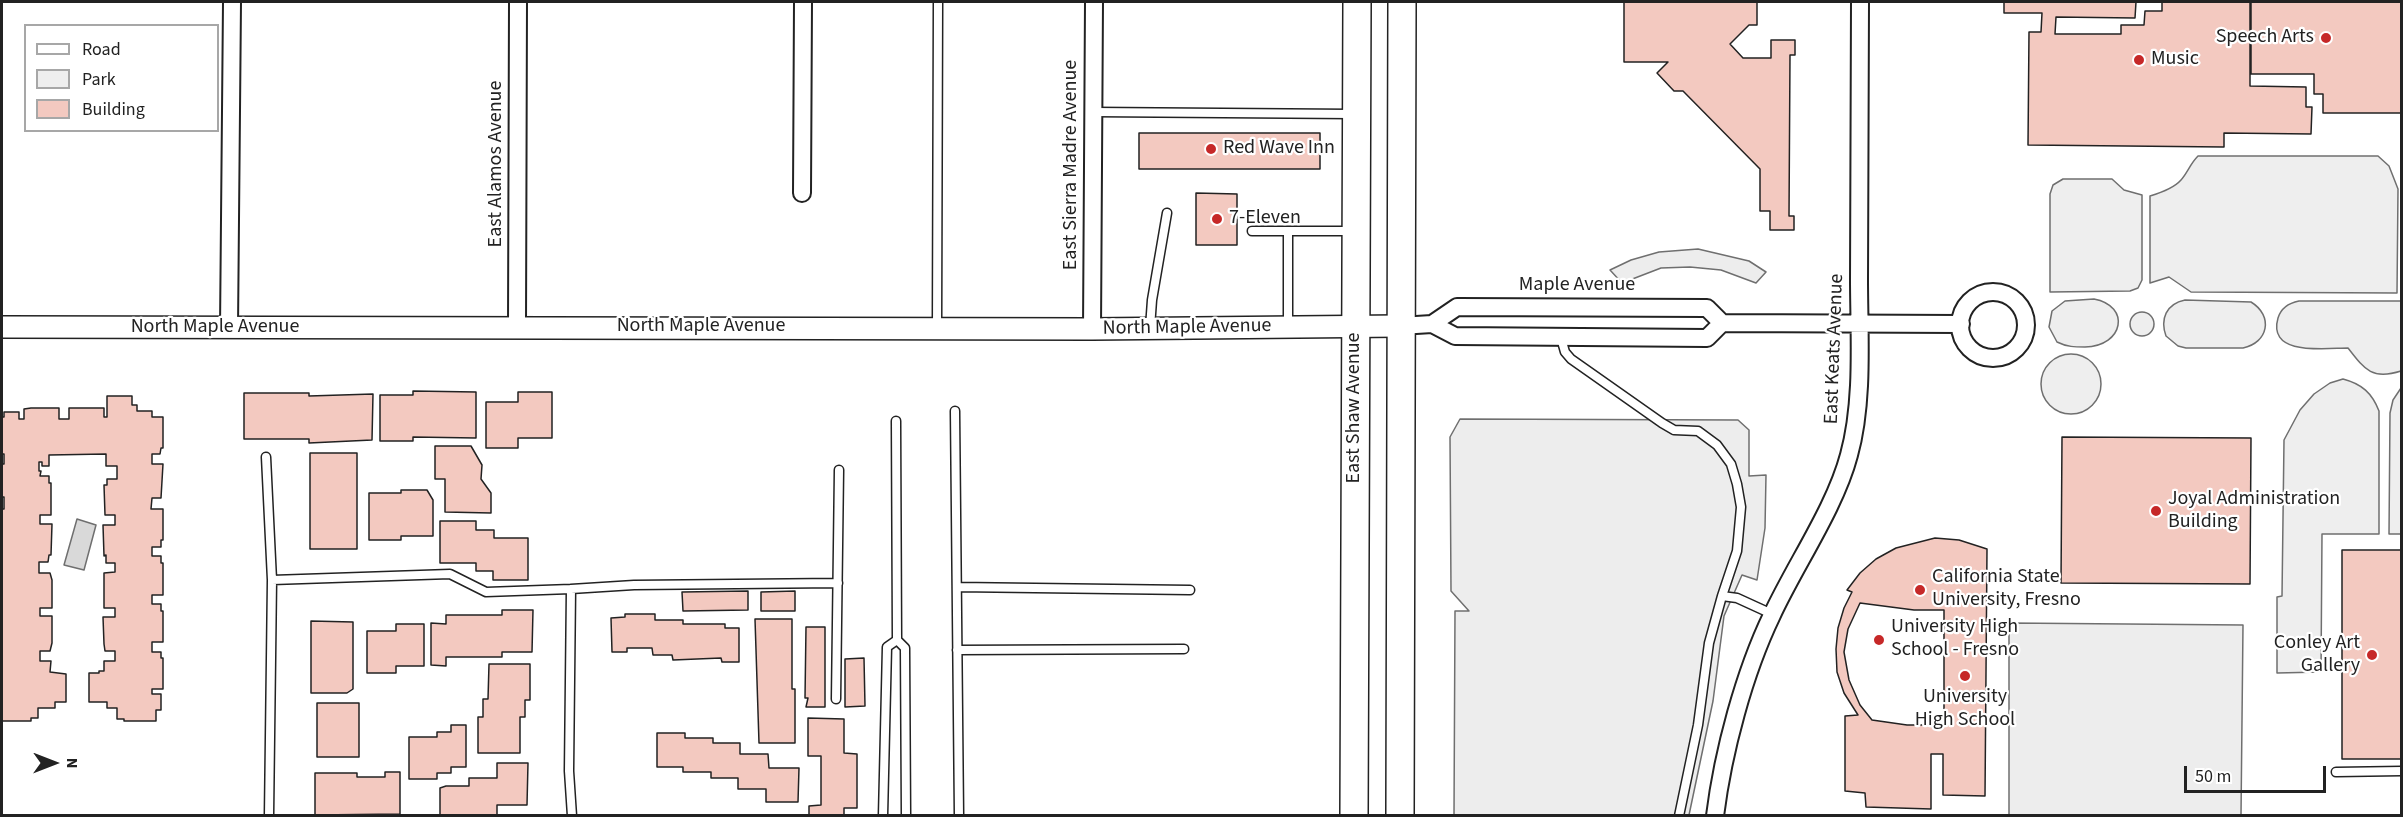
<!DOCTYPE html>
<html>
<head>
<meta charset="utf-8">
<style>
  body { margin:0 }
  #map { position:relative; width:2403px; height:817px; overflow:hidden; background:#fff; font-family:"Source Sans 3",sans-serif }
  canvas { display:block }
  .frame { position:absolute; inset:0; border:3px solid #222; pointer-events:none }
  .legend { position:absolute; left:24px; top:24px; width:195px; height:108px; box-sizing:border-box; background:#fff; border:2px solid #a7a7a7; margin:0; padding:8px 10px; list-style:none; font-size:18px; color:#222 }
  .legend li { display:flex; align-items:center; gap:12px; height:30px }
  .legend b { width:30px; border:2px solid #a7a7a7 }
  .north { position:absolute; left:24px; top:733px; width:60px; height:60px; -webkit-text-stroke:4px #fff; paint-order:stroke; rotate:90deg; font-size:16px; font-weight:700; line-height:24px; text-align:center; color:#222 }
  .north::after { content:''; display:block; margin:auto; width:21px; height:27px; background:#222; clip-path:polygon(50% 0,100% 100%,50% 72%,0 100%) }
  .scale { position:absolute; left:2184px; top:766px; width:142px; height:27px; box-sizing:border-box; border:3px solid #222; border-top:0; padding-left:8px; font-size:18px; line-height:21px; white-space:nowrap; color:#222; -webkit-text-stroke:4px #fff; paint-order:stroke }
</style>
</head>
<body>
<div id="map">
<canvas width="2403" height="817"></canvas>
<div class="frame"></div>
<ul class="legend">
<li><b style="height:8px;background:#fff"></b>Road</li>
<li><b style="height:16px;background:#eee"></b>Park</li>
<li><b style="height:16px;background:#f3c9c0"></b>Building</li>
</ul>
<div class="north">N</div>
<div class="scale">50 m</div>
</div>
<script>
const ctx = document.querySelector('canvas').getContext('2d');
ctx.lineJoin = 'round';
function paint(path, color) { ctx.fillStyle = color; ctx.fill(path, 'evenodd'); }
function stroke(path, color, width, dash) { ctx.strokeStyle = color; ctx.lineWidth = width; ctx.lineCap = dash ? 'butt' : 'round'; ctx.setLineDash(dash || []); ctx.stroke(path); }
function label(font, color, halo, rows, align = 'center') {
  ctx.font = font + ' "Source Sans 3",sans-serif'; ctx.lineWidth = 4.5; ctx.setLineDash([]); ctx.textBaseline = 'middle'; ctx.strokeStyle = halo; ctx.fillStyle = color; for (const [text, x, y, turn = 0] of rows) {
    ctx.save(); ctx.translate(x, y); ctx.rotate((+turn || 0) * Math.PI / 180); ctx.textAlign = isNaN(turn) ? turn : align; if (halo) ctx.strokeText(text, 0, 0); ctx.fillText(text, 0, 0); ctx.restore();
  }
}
const green = new Path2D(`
  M2198 156H2378L2389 166 2398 189 2397 293 2191 292 2169 277 2150 283V196C2160 193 2174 188 2181 180 2188 172 2190 164 2198 156Z
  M2063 179H2112L2124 190 2142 195V280L2138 288 2130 291 2050 292V194L2053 185Z
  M2094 299C2131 306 2124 346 2085 347 2075 347 2067 347 2057 342L2049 327 2052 311 2065 301Z
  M2185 300 2251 302C2274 316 2268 343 2243 348H2186L2178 346 2166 336C2160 319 2166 304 2185 300Z
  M2299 301H2401V371C2372 380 2365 370 2348 348 2327 348 2267 357 2278 318 2281 308 2289 303 2299 301Z
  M2130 324a12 12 0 1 1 24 0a12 12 0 1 1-24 0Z
  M2041 384a30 30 0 1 1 60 0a30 30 0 1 1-60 0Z
  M2343 379C2362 384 2372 393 2379 411V534H2322L2321 672 2277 673V597L2282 596 2284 440 2300 410 2314 394 2330 383Z
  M2401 388V534H2389L2390 413 2393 400Z`);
const parking = new Path2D(`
  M1698 249 1749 261 1766 272 1756 283 1721 270 1690 267 1661 268 1622 283 1610 270 1631 260 1659 252Z
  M1460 419 1738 420 1749 430V476L1766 475 1765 528 1757 580 1742 575 1724 616 1713 701 1689 815H1454L1455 611H1469L1451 591 1450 437Z
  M2009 623 2243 625 2241 815H2009Z`);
const water = new Path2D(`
  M77 519 96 525 84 570 64 565Z`);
const building = new Path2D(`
  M1624 2H1757V25H1749L1730 44 1743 58H1771V40H1795V55H1790L1789 216H1794V230H1770V211H1760V169L1683 91H1674L1657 73 1668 62H1624Z
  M2004 2H2136L2135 18 2056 17 2055 34H2121V25H2144L2145 11H2162V2H2250V86L2306 87V107H2312L2311 134 2224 133V147L2028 145 2029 32H2041L2042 13H2004Z
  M2251 2H2402V113H2323V94H2314V74H2251Z
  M1139 133H1320V169H1139Z
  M1196 193 1237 194V245H1196Z
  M413 391 476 392V438L413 437V441H380V395H413Z
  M518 392H552V438H518V448H486V402H518Z
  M244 393H309V396L373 394 372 440 309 443V439H244Z
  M107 396H132V405H137V411H152V417H163V448H161L160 454H152V464H163L161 498H152L151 509H163V540H161V547H152V556H161V563H163V595H152V604H161V611H163V642H152V652H161V658H163V689H152V694H161V710H156V721H124V719H117V708H107V702H89V673H99V671H104V661H115V651H105L104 644 103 617H115V608H104V573L115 572V563H106V555L104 556 103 525H115V515H105L104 485H107V479H117V466H106V454L49 455V466H42V462H39V471H41L40 476H49V483H51V515H40V524H52L51 555H49L48 562H39V573H50L52 580V608H40V616H52V643L50 651H40V661H51L50 672 66 674V702H55V708H38V718H31V721H2V509H4V497H2V464H4V454H2V417H4V412H19V419H24V409L31 408H59V419H69V408H104V417H107Z
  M2062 437 2251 438 2250 584 2061 583Z
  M435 446H471L482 465 481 479 491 493V513L445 512V479H435Z
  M310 453H357V549H310Z
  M401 490H427L433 500V536H401V540H369V493H401Z
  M440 521H476V530H494V538H528V580H493V571H476V563H440Z
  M1935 538 1959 540 1987 549 1985 796 1943 795V754H1931V809L1866 807 1865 793 1845 791V716L1858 715 1844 693 1837 672 1836 649 1838 628 1844 608 1852 592 1847 590 1860 573 1876 559 1896 548ZM1860 603 1914 610H1944V725H1907L1872 720 1860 705 1849 680 1844 652 1848 629Z
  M2342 550H2402V759H2342Z
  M748 591V610L683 611 682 592Z
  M795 591V611H761V592Z
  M502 610H533L532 652H502V657H446V666L431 665V623L446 624V615H502Z
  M625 614H655V620H683V624H725V628H739V662H722L721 658 673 660 672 655H653L652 648H627V652H612L611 618 625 617Z
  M755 619H792V689H795V743H759Z
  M311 621 353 622V689L347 693H311Z
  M396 624H424V666H396V673H367V631H396Z
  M806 627H825V707H806L808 698H805Z
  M864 658 865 706 845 707V659Z
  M489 664H530V700H525V717H520V753H478V717H483V699H488Z
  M317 703H359V757H317Z
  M808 718 844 719V753L857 754V808H844V816H809V806L821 805V756H808Z
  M451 725H466V767H451V773H437V779H409V737H437V732H451Z
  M657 733H685V738H713V743H740V754H768L769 768H799L798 802H766V789H738V778H711V772H683V767H657Z
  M497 763H528L527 805H497V816H440V788L446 786H469V778H497Z
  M385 772H400V814L315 815V773H357V777H385Z`);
const service = new Path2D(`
  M1093 112 1353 114
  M1252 231H1288
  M1288 327V231H1353
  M937 328 938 2
  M1150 328 1152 300 1167 213
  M1561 338 1565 352 1571 359 1662 423 1674 430 1698 431 1717 445 1731 464 1737 484 1741 507 1737 551 1722 596 1709 643 1698 725 1679 816
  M955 411 959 816
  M896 421 897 640
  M266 457 272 580
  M957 587 1190 590
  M571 589 634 585 838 583
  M1722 596 1737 598 1772 614
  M957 650 1184 649
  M836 699 839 470
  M2336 772 2402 771
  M269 816 272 580 450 574 486 592 571 589 569 771 572 816
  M883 816 887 647 897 640 905 648 906 816`);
const minor = new Path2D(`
  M802 193 803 2
  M1960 325a33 33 0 1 1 66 0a33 33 0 1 1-66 0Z
  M1432 324 1455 336 1707 338 1722 323
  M517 326 518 2
  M1400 326 1432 324 1457 307 1707 308 1722 323 1961 324
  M229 328 232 2
  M1092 329 1094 2
  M1715 816C1723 752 1744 673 1772 615 1795 565 1835 508 1849 455 1864 401 1859 335 1859 279 1859 186 1860 94 1860 2`);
const tertiary = new Path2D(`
  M2 327 1092 329 1400 326`);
const primary = new Path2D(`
  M1354 816 1357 2
  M1400 816 1402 2`);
const markers = [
  [2326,38,6,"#c62828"],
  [2139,60,6,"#c62828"],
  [1211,149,6,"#c62828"],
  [1217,219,6,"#c62828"],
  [2156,511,6,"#c62828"],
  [1920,590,6,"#c62828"],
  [1879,640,6,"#c62828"],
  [2372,655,6,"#c62828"],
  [1965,676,6,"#c62828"]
];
const poiNames = [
  ["Speech Arts",2314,38,"right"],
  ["Music",2151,60],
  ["Red Wave Inn",1223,149],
  ["7-Eleven",1229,219],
  ["Joyal Administration",2168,500],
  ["Building",2168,523],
  ["California State",1932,578],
  ["University, Fresno",1932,601],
  ["University High",1891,628],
  ["School - Fresno",1891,651],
  ["Conley Art",2360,644,"right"],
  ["Gallery",2360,667,"right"],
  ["University",1965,698,"center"],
  ["High School",1965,721,"center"]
];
const streetNames = [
  ["East Alamos Avenue",497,164,-90],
  ["East Sierra Madre Avenue",1072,165,-90],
  ["Maple Avenue",1577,286],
  ["North Maple Avenue",701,327],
  ["North Maple Avenue",215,328],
  ["North Maple Avenue",1187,328,-1],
  ["East Keats Avenue",1835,349,-88],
  ["East Shaw Avenue",1355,408,-90]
];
paint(green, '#eee');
stroke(green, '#6f6f6f', 1.5);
paint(parking, '#ededed');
stroke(parking, '#6f6f6f', 1.5);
paint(water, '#d9d9d9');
stroke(water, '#6f6f6f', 1.5);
paint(building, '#f3c9c0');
stroke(building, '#222', 1.5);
stroke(service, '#222', 11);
stroke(minor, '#222', 20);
stroke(tertiary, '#222', 24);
stroke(primary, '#222', 30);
stroke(service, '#fff', 8);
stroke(minor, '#fff', 16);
stroke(tertiary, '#fff', 21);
stroke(primary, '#fff', 27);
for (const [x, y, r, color] of markers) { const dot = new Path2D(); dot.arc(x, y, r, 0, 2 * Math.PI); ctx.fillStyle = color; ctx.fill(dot); stroke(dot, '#fff', 2); }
label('20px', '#222', '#fff', poiNames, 'left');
label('20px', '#222', '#fff', streetNames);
</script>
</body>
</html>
